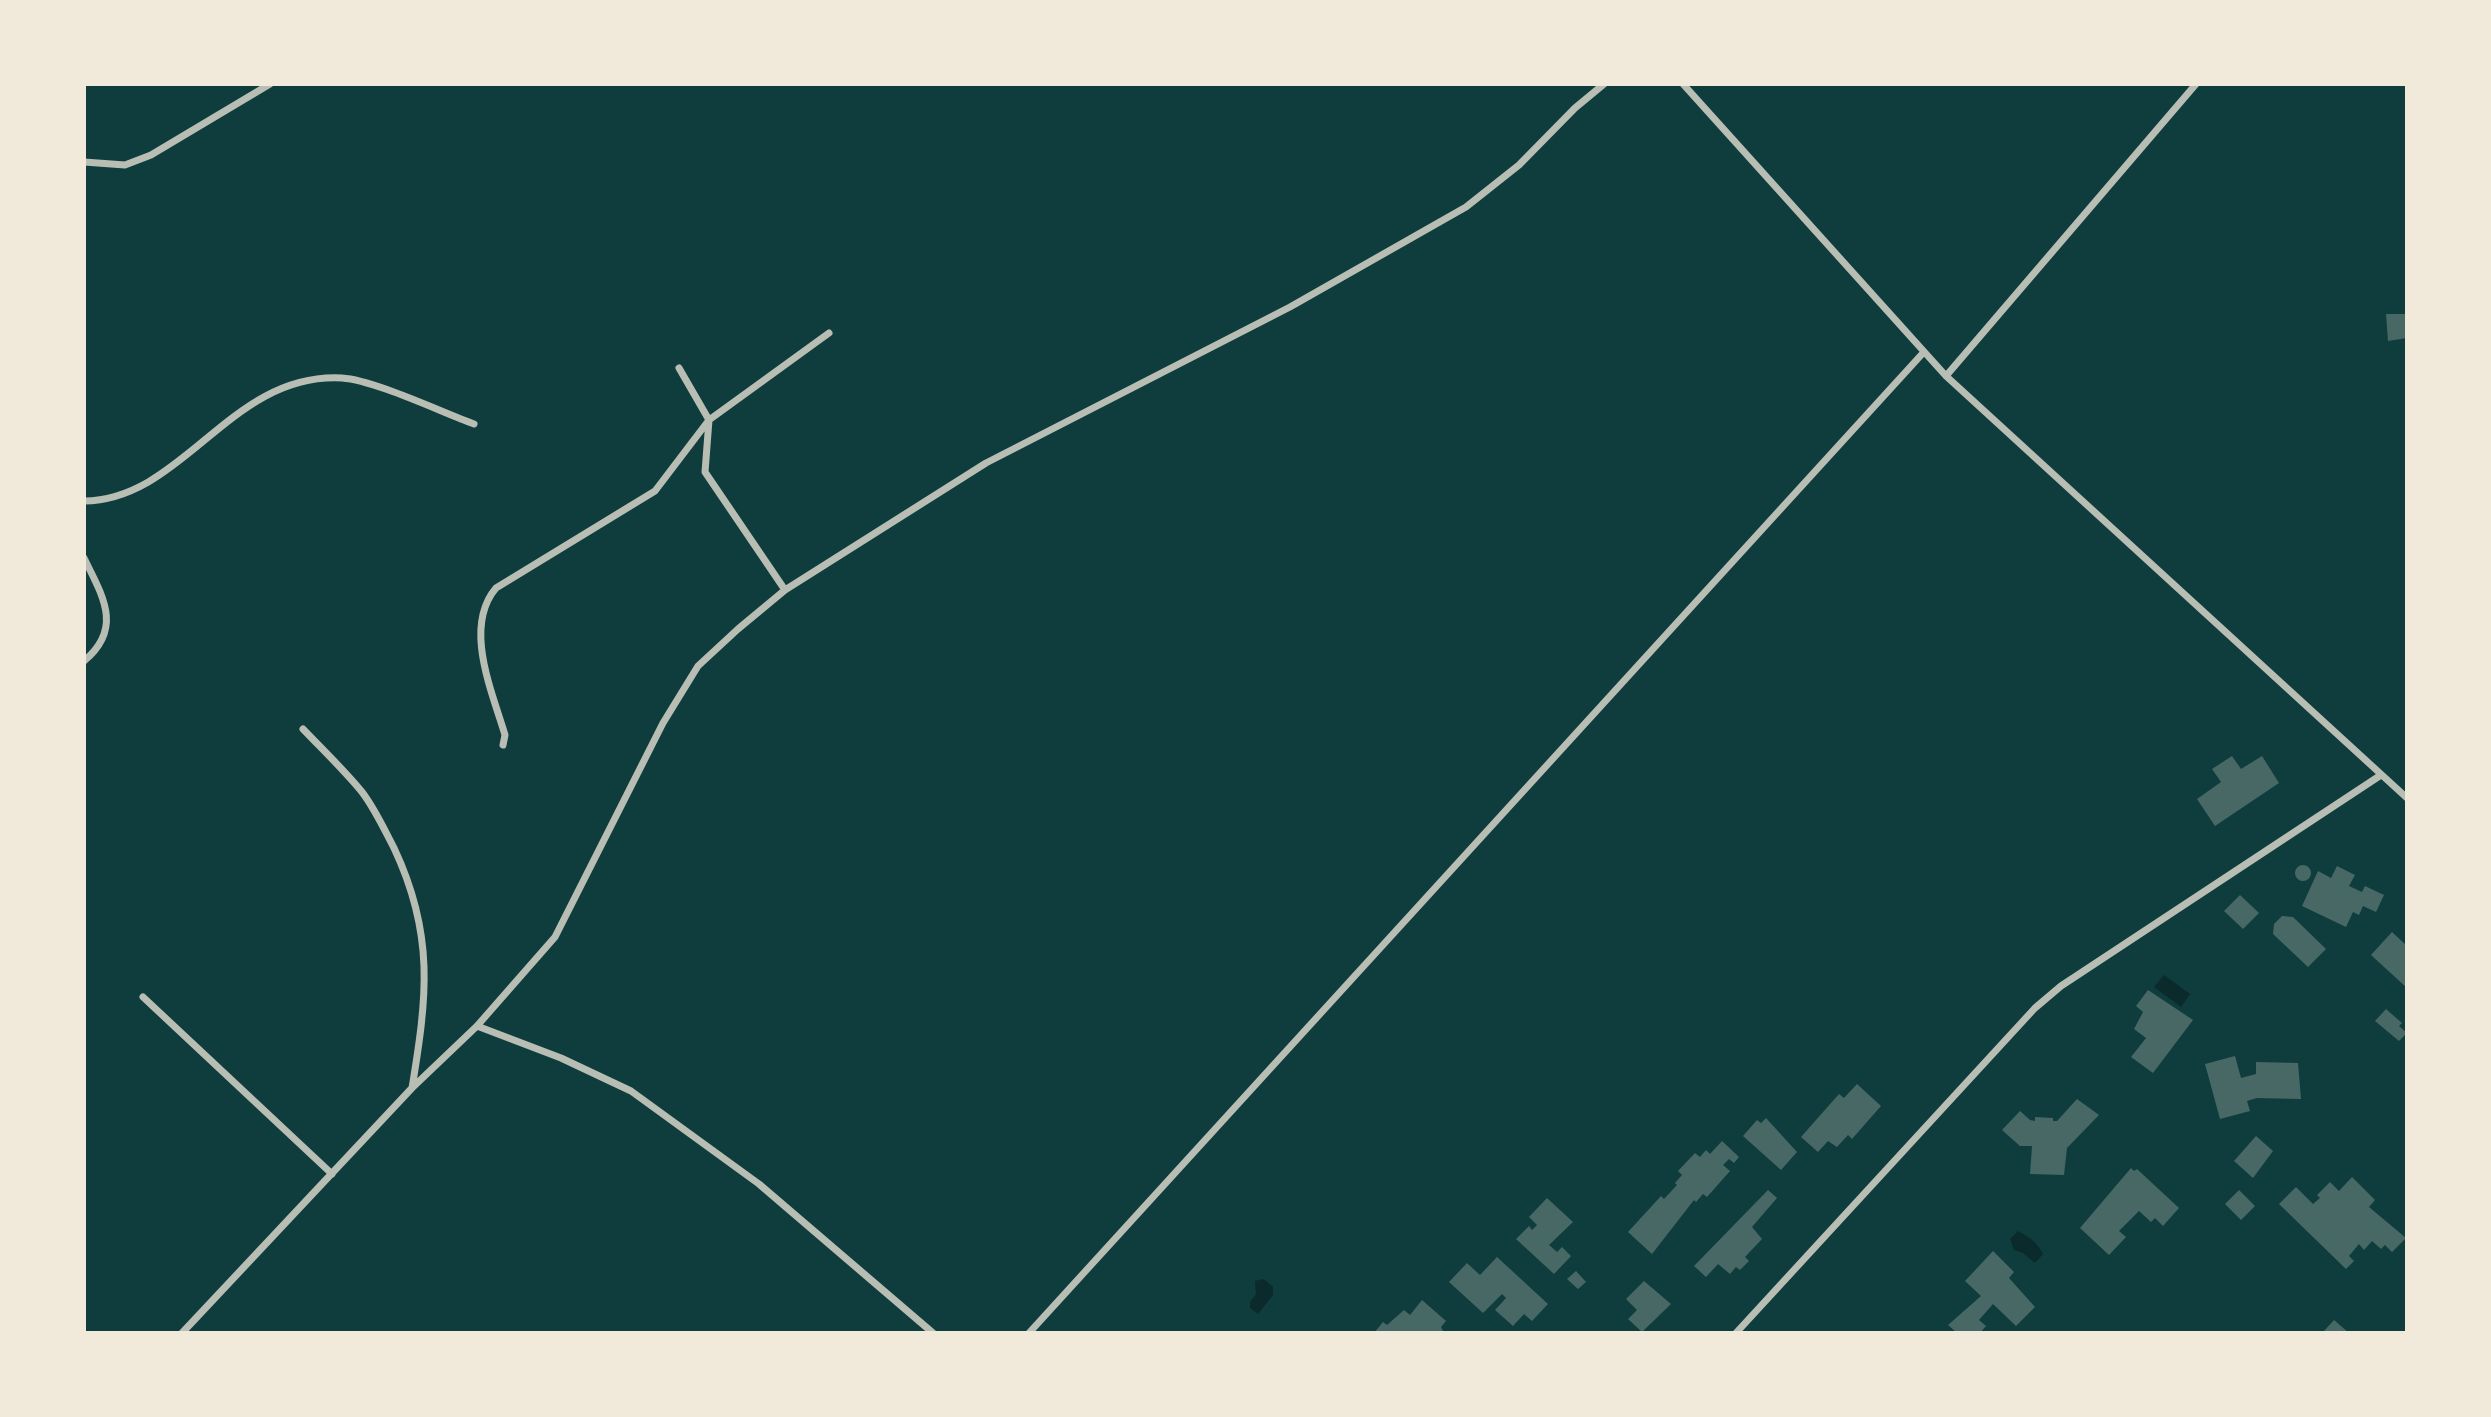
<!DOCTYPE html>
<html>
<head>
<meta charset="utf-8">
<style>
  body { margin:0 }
  #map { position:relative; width:2491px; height:1417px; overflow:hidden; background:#0f3d3e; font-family:"PT Sans",sans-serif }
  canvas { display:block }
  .frame { position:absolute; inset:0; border:86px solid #f1e9da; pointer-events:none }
</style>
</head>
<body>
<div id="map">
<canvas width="2491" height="1417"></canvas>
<div class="frame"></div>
</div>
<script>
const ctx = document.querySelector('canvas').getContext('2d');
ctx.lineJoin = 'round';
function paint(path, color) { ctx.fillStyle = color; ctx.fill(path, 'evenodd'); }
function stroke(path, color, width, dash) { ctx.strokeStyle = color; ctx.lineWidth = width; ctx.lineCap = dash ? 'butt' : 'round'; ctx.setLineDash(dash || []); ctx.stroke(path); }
const water = new Path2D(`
  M2164 975 2190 994 2181 1007 2154 987Z
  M2018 1231C2029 1237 2037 1242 2043 1254L2035 1263 2023 1253 2014 1250 2010 1239Z
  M1264 1279 1273 1287V1295L1258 1314 1250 1308V1302L1256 1294 1255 1281Z`);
const building = new Path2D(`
  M2386 314H2407V338L2388 341Z
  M2232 756 2241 769 2262 756 2279 783 2215 826 2197 799 2221 782 2212 769Z
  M2295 873a8 8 0 1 1 16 0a8 8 0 1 1-16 0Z
  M2337 866 2355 875 2349 886 2362 892 2365 886 2384 895 2376 912 2363 906 2359 915 2353 912 2346 927 2302 906 2318 871 2331 878Z
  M2240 895 2259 913 2243 929 2224 911Z
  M2282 916 2293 917 2326 949 2308 967 2273 934 2274 924Z
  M2392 932 2407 946V988L2371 955Z
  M2148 990 2193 1020 2153 1073 2131 1057 2146 1038 2134 1029 2143 1012 2136 1006Z
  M2386 1009 2402 1023 2399 1026 2407 1033 2399 1041 2375 1021Z
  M2235 1056 2241 1078 2256 1074V1062L2298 1063 2301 1099 2257 1098 2247 1101 2250 1111 2220 1119 2205 1064Z
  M1857 1084 1881 1106 1852 1139 1848 1135 1837 1147 1828 1141 1818 1152 1801 1137 1839 1094 1844 1098Z
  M2077 1099 2099 1115 2067 1148 2064 1175 2030 1174 2032 1146H2020L2002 1130 2020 1111 2030 1120 2035 1121V1117L2053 1118V1121H2057Z
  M1766 1118 1797 1152 1781 1170 1743 1136 1757 1120 1761 1123Z
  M2256 1136 2273 1151 2253 1178 2234 1161Z
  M1722 1141 1739 1157 1734 1163 1729 1159 1723 1165 1730 1171 1707 1197 1703 1194 1696 1202 1694 1200 1652 1254 1628 1232 1661 1196 1664 1199 1677 1185 1675 1183 1682 1175 1678 1171 1695 1153 1700 1157 1706 1150 1710 1154Z
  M2131 1168 2134 1171 2137 1169 2179 1208 2163 1226 2155 1218 2151 1222 2139 1211 2119 1231 2126 1237 2109 1255 2080 1228Z
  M2352 1177 2375 1200 2369 1207 2406 1238 2392 1252 2385 1245 2381 1249 2372 1241 2364 1250 2359 1244 2349 1256 2354 1261 2346 1269 2279 1204 2296 1187 2313 1204 2320 1198 2317 1195 2330 1182 2339 1191Z
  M1768 1190 1777 1198 1752 1227 1762 1239 1745 1257 1749 1261 1740 1270 1736 1267 1730 1274 1718 1264 1706 1277 1694 1266Z
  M2239 1190 2255 1206 2241 1220 2225 1204Z
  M1547 1198 1573 1222 1549 1245 1557 1252 1562 1247 1571 1256 1554 1274 1516 1239 1529 1226 1532 1230 1537 1225 1529 1217Z
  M1993 1251 2014 1272 2009 1278 2035 1307 2016 1326 1993 1304 1979 1320 1986 1326 1980 1333H1957L1948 1325 1981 1296 1965 1281Z
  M1497 1257 1548 1304 1532 1321 1524 1314 1513 1326 1495 1310 1506 1298 1502 1294 1483 1313 1449 1282 1467 1263 1480 1275Z
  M1576 1271 1586 1282 1578 1289 1567 1279Z
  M1644 1281 1671 1304 1642 1332 1628 1319 1637 1310 1626 1299Z
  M1422 1300 1446 1321 1441 1327 1444 1333H1374L1383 1322 1387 1325 1404 1310 1410 1315Z
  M2334 1320 2349 1333H2326L2324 1331Z`);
const minor = new Path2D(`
  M1683 84 1946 376 2407 798
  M84 162 125 165 151 155 270 84
  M679 368 709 420 705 472 785 590
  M1946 376 2196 84
  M84 501C184 500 230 372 342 378 374 380 441 412 474 424
  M84 558C102 595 124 628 84 661
  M303 729C323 750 344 770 362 792 375 809 384 829 394 848 435 935 427 997 412 1088
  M503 745 505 735C492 691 463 627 496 588L655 491 709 420 829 333
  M143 997 332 1174
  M477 1026 561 1058 631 1091 759 1184 933 1333
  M182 1333 412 1088 477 1026 555 937 663 723 698 666 738 629 785 590 986 463 1290 307 1466 207 1519 165 1575 108 1604 84
  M1029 1333 1923 353
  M1736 1333 2035 1008 2061 986 2381 775`);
paint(water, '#0a2a2b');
paint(building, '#486865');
stroke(minor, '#b8beb3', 7);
</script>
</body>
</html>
